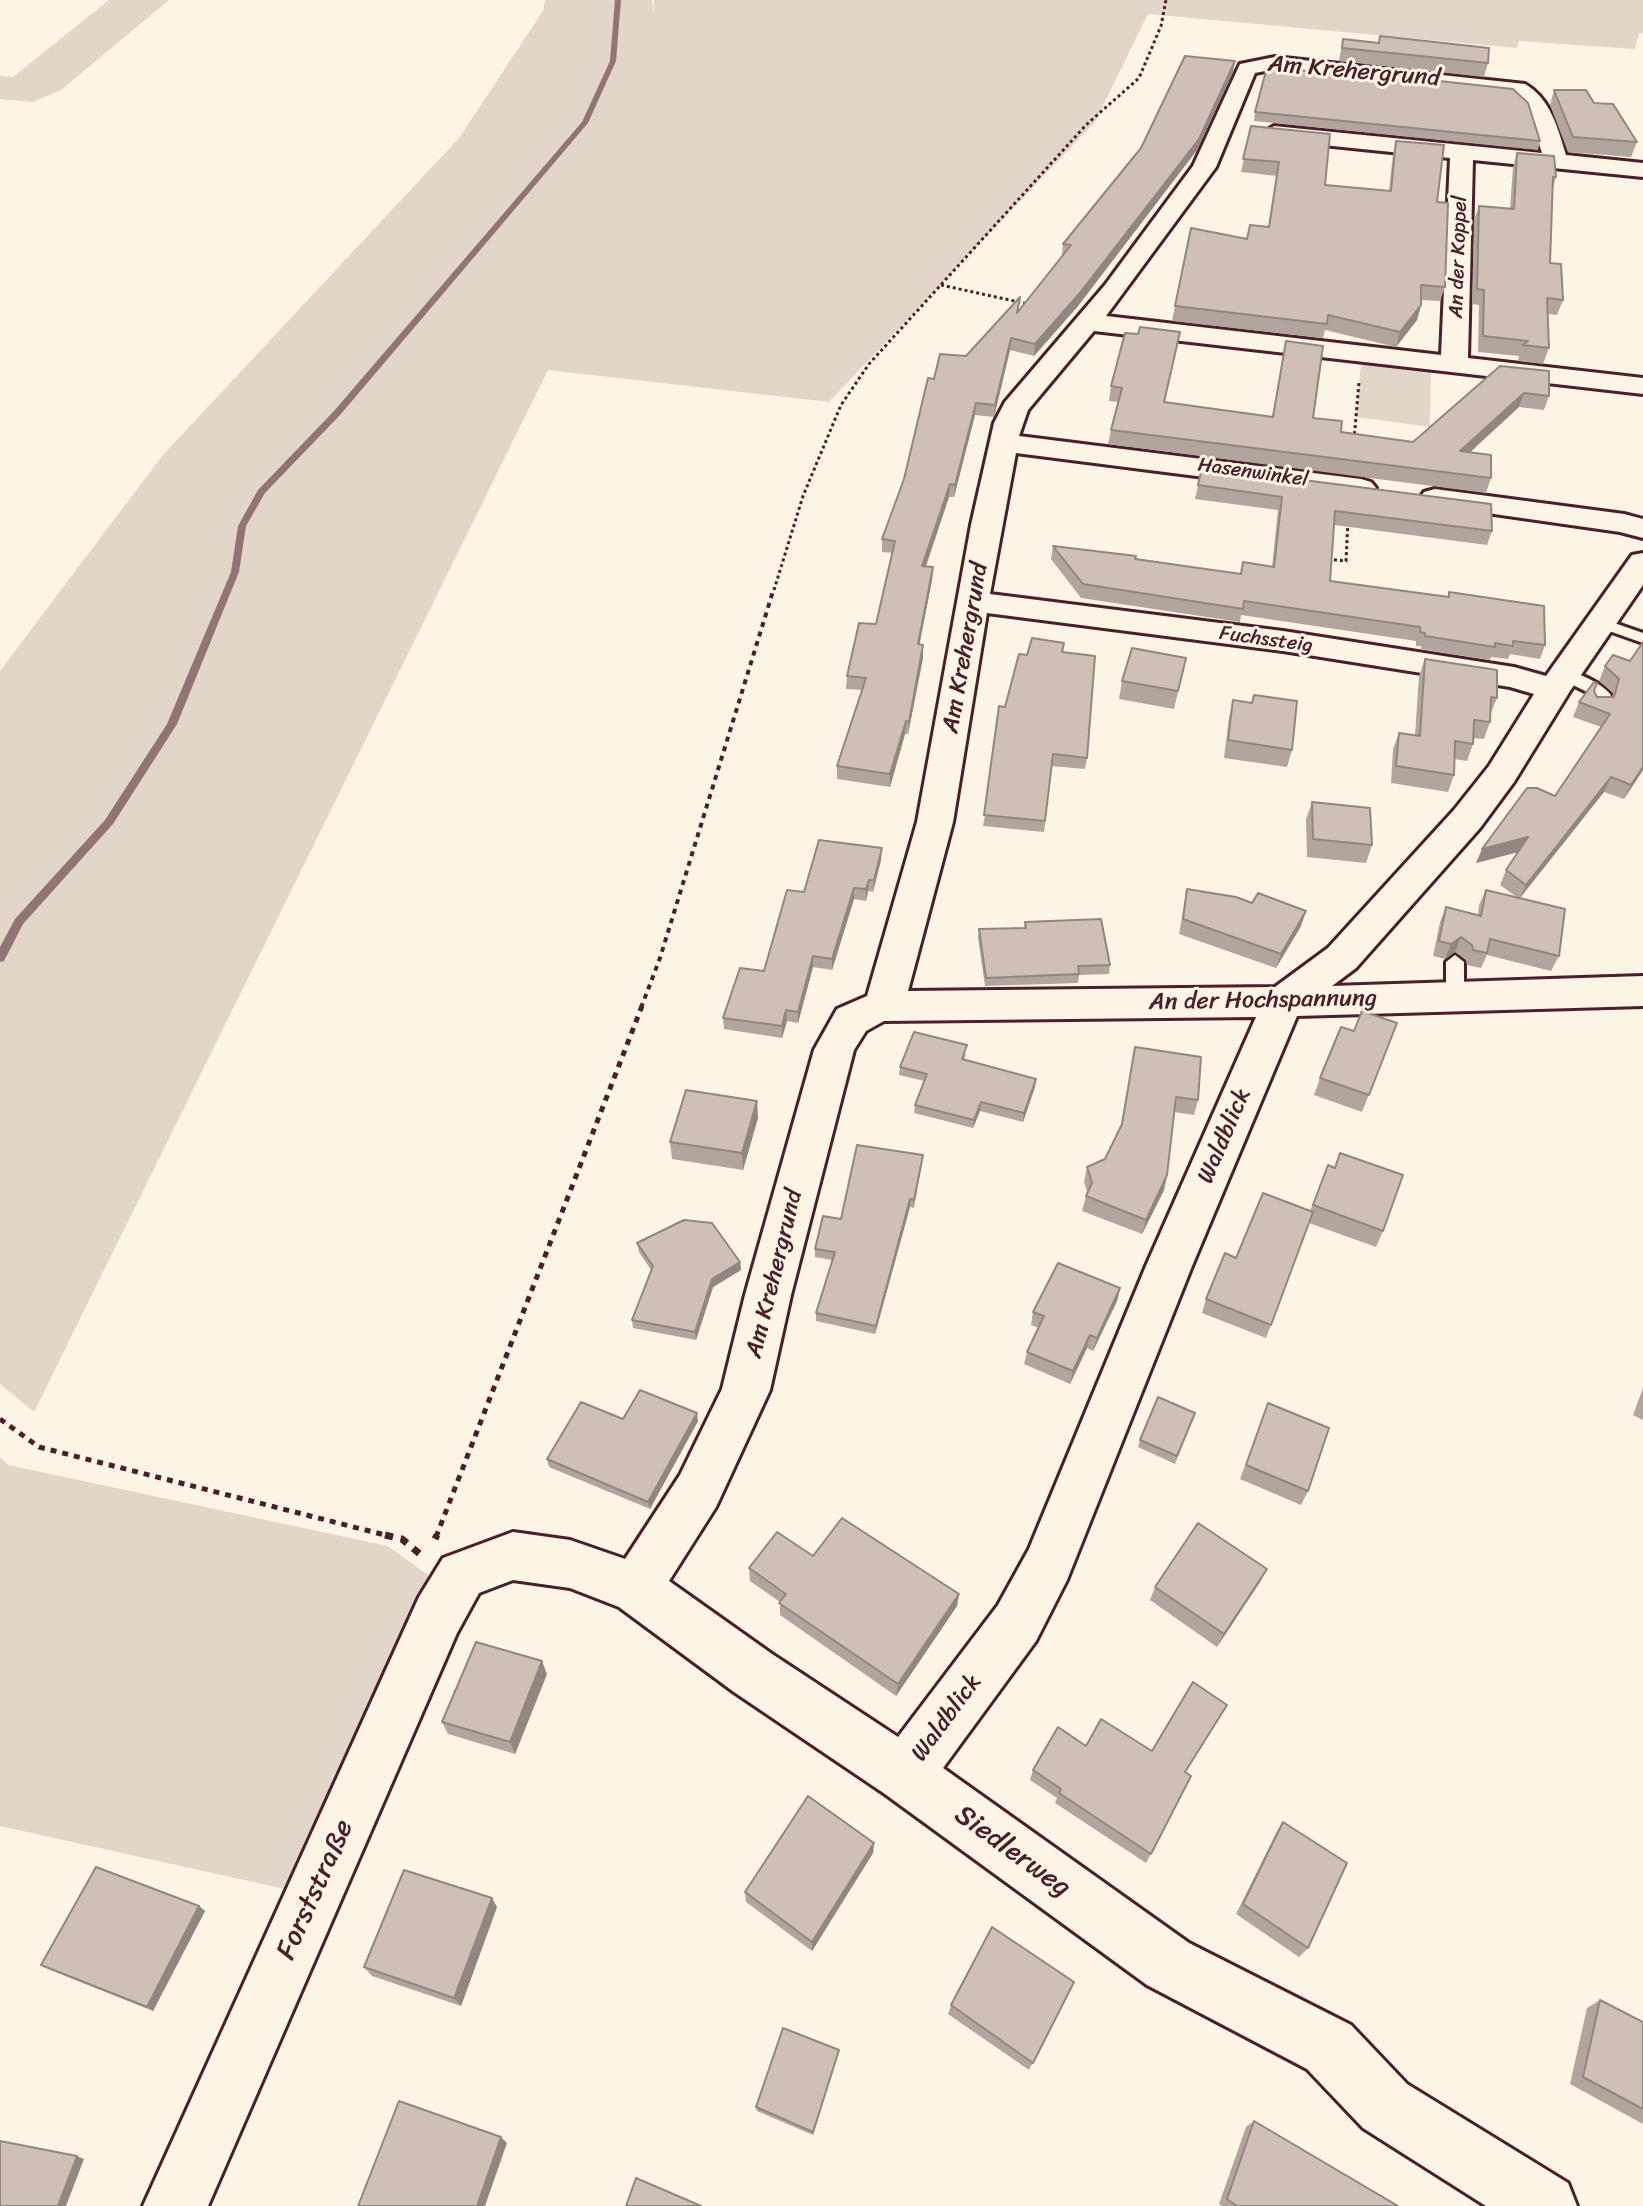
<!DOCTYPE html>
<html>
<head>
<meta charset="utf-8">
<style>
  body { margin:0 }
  canvas { display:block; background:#fcf5e5 }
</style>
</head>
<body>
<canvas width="1643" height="2206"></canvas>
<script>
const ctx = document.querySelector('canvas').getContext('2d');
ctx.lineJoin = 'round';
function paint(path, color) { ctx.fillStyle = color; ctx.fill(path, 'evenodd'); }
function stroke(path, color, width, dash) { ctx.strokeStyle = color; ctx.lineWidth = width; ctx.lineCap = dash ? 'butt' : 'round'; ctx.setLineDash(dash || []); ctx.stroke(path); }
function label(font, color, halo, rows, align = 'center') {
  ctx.font = font + ' Sriracha,sans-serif'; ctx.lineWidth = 6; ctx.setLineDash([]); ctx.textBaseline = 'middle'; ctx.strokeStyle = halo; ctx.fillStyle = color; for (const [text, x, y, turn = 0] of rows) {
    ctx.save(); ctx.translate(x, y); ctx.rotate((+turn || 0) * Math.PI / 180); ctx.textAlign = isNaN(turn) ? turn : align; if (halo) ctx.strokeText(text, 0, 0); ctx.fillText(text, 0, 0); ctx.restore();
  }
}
const green = new Path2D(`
  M109 0H169L61 90 33 102 0 99V76L13 77Z
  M545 0H652L654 16V0H1643V33H1639L1635 49 1519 41 1517 48 1148 14 1095 122 829 402 548 370 34 1412 0 1384V671L162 456 459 138 543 11Z
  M1362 353 1431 361 1430 427 1356 417Z
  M0 1457 8 1465 388 1546 428 1575 289 1890 0 1826Z`);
const stream = new Path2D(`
  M615 0H621L616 61 588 123 340 415 265 493 246 526 239 572 177 724 113 824 23 924 4 961 0 962V947L15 919 105 820 167 724 231 572 238 526 258 490 334 411 582 122 610 61Z`);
const pathFar3 = new Path2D(`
  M941 285 1028 304
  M1354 440 1359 382
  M1328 559 1346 561 1348 521
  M774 590 803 496 841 405 869 364 1086 125 1139 78 1161 26 1166 0`);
const pathFar2 = new Path2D(`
  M641 1008 660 958 774 588`);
const pathFar1 = new Path2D(`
  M0 1419 39 1447 393 1537
  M436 1537 642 1006`);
const path = new Path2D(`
  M385 1535 402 1539 421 1555
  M435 1539 437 1535`);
const lane = new Path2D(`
  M1600 618 1643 633V643L1595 626 1592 623Z
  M1565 670C1582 675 1599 681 1611 695L1605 710H1593L1591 706 1595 696 1559 678 1557 675Z
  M1455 955 1464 962V997L1455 1004 1446 997V962Z`);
const street = new Path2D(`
  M1275 57 1525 84C1551 99 1558 129 1566 155L1643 163V177L1473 160 1468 358 1643 378V394L1094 331 1028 410 1019 436 1361 479 1371 482 1376 488 1371 494 1361 497 1016 453 990 594 1283 631 1514 667 1546 676 1632 555 1643 553V585L1570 691 1514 782 1480 828 1356 968 1332 986 1643 976V1006L1297 1016 1192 1266 1067 1580 1036 1641 943 1768 1189 1943 1351 2025 1407 2084 1568 2183 1577 2206H1486L1363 2128 1307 2069 1147 1985 885 1794 734 1692 619 1607 570 1588 513 1580 479 1593 457 1633 208 2206H143L419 1597 443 1558 513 1532 570 1540 625 1559 680 1475 722 1389 745 1295 814 1050 837 1009 867 996 917 822 971 525 994 423 1005 402 1105 285 1193 166 1240 64ZM1275 69 1512 95 1528 110 1542 153 1274 126 1263 133 1274 140 1450 158 1441 355 1106 316 1216 167 1255 73ZM987 613 1283 651 1510 687 1534 694 1489 766 1454 810 1328 948 1275 987 908 991 953 822ZM1256 1017 1146 1266 1029 1549 998 1605 898 1737 772 1654 669 1581 716 1507 770 1390 791 1295 854 1050 866 1031 884 1021Z
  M1435 489 1624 514 1643 519V538L1620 532 1424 504 1420 498 1424 492Z`);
const wall = new Path2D(`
  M1343 39 1488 63 1484 77 1339 61Z
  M1233 72 1197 150 1078 306 1034 356 1010 350 994 417 975 415 954 497H949L926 567H933L932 580 919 645 923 658 908 734H905L890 787 837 779V766L862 690 846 689 847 676 876 624 893 553 882 552V539L904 479 934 379 966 356 1019 310 1063 255H1062L1063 244Z
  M1554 90 1594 103 1637 142 1631 157 1568 152 1550 105Z
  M1255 112 1540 141 1538 150 1254 121Z
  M1251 126 1325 185 1389 191 1393 154 1396 141 1437 202 1445 287 1440 301 1421 300V305L1417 320 1396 347 1325 330 1323 338 1172 321 1175 306 1247 239 1269 227 1277 176 1241 172Z
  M1517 153 1556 177 1553 188 1550 263 1563 300 1557 315 1548 314 1549 348 1543 364 1518 361 1519 356 1478 352 1479 305 1472 304 1474 220 1479 206 1510 209 1513 167Z
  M1180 332 1165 402 1272 417 1286 341 1313 418 1341 432 1413 442 1500 366 1549 396 1544 410 1519 407 1470 452 1491 478 1486 493 1108 444 1111 430 1118 402 1109 401 1111 386 1138 334Z
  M1202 467 1492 531 1487 545 1334 525 1330 581 1448 597 1449 592 1545 645 1540 659 1510 654 1508 659 1491 657 1490 660 1421 649V646H1416V641L1241 615 1240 622 1081 598 1051 559 1053 546 1241 574 1272 567 1278 510 1195 499Z
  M1064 643 1063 652 1087 758 1085 769 1052 766 1044 832 983 826 1005 707 1027 655Z
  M1613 655 1643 770 1624 799 1604 792 1520 898 1559 956 1551 971 1487 955 1481 968 1467 965 1466 960 1455 952 1445 959 1433 956 1440 922 1446 907 1478 915 1479 905 1486 890 1518 898 1500 885 1506 870 1518 852 1476 863 1555 796 1601 727 1573 717 1579 702 1594 691 1597 697H1612L1613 693 1599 681 1605 666Z
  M1186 658 1174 709 1119 699 1122 681Z
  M1425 659 1497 698 1490 715V722L1484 739 1473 738V744L1467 761 1454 759V775L1448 792 1391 783 1393 749 1399 733 1415 735 1419 676Z
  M1233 700 1252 703 1292 750 1287 767 1224 758 1229 718Z
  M1312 802 1372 845 1366 863 1307 857 1306 819Z
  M881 860 873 892 868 891 866 901 854 899 832 970 813 967 798 1023 787 1021 782 1038 724 1029 723 1018 764 971 804 892Z
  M1187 889 1301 926 1276 968 1179 934Z
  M1025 922 1110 965 1109 974 1079 975 1078 983 985 986 978 938 979 929 1024 928Z
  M1397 1023 1362 1112 1314 1095 1320 1078 1354 1031Z
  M1135 1047 1198 1100 1194 1115 1174 1112 1167 1175 1164 1190 1142 1234 1082 1211 1087 1192 1084 1182 1087 1167 1105 1159 1121 1127Z
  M966 1054 964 1060 1036 1079 1035 1087 1023 1122 980 1111 973 1128 914 1113 915 1105 924 1081 899 1075 900 1067Z
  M758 1118 743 1170 672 1159 670 1142Z
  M922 1163 914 1208 910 1207 875 1334 816 1321V1313L832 1260 815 1257V1249L841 1219Z
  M1328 1165 1383 1231 1376 1247 1309 1223 1266 1338 1202 1313 1206 1299 1310 1211Z
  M637 1243 740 1262 741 1270 713 1287 696 1340 633 1328 632 1320 651 1270 639 1252Z
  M1120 1288 1117 1301 1093 1351 1087 1348 1070 1384 1024 1364 1027 1352 1039 1328 1031 1325 1033 1312Z
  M1643 1388V1420L1633 1415Z
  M1268 1403 1308 1491 1301 1505 1240 1479Z
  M1195 1413 1175 1464 1138 1447 1140 1440Z
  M623 1419 698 1421 650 1509 549 1467 547 1459Z
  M813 1556 959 1594 957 1606 896 1696 780 1615V1602L750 1581 749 1568Z
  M1267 1569 1260 1582 1217 1647 1150 1600 1155 1587Z
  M547 1674 515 1754 448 1734 442 1722Z
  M1221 1716 1185 1773 1191 1776 1146 1863 1055 1803 1057 1798 1030 1780 1033 1770 1086 1746 1152 1751Z
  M1283 1822 1308 1948 1299 1957 1236 1914 1276 1833Z
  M874 1843 873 1853 812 1951 746 1902 745 1892Z
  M199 1906 205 1911 153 2011 48 1969 41 1965Z
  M497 1907 461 2006 372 1976 364 1967Z
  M1074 1982 1029 2070 948 2014 951 2005Z
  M1600 2000 1643 2022V2124L1570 2084 1587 2008Z
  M839 2050 813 2135 757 2111 756 2107Z
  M1254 2121 1398 2206H1222L1219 2204 1246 2127Z`);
const shadedWall = new Path2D(`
  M1235 61 1233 72 1197 150 1078 306 1034 356 1035 344Z
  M1421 305 1417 320 1396 347 1400 332Z
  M1011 338 1010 350 994 417 995 405Z
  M1524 393 1519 407 1455 466 1460 451Z
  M976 403 975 415 954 497 955 485Z
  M950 484 949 497 921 579 922 566Z
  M933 567 932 580 917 657 918 644Z
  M923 645V658L908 734 909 722Z
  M906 721 905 734 890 787V774Z
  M1643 767V770L1624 799 1631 785Z
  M1611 777 1604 792 1519 899 1526 885Z
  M1528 837 1522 851 1476 863 1482 849Z
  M882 848 881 860 873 892 874 880Z
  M869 880 868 891 866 901V889Z
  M854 888V899L832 970V959Z
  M1306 911 1301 926 1276 968 1281 954Z
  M1461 937 1455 952 1445 959 1451 944Z
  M813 956V967L798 1023V1012Z
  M786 1010 787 1021 782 1038V1026Z
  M1036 1079 1035 1087 1023 1122 1024 1113Z
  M757 1101 758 1118 743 1170 742 1153Z
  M981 1102 980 1111 973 1128 974 1120Z
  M1167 1175 1164 1190 1142 1234 1146 1220Z
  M910 1199V1207L875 1334 876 1326Z
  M740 1262 741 1270 713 1287 696 1340 695 1332 712 1279Z
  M1120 1288 1117 1301 1093 1351 1097 1338Z
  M1090 1335 1087 1348 1070 1384 1073 1371Z
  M697 1413 698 1421 650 1509 648 1502Z
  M1267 1569 1260 1582 1217 1647 1224 1634Z
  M959 1594 957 1606 896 1696 898 1684Z
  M542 1661 547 1674 515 1754 510 1742Z
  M874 1843 873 1853 812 1951V1942Z
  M492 1898 497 1907 461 2006 454 1998Z
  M199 1906 205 1911 153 2011 147 2007Z
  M839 2050 838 2054 813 2135V2132Z
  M501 2137 507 2143 485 2206H477Z
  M77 2156 84 2159 66 2206H58Z`);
const building = new Path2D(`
  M1380 36 1489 48 1488 63 1342 48 1343 39 1379 43Z
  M1185 56 1235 61 1199 139 1079 294 1035 344 1011 338 995 405 976 403 955 485 950 484 922 566 933 567 918 644 923 645 909 722 906 721 890 774 837 766 866 678 847 676 859 623 876 624 895 541 882 539 904 479 928 378 934 379 940 354 966 356 1020 297 1017 313 1071 245 1063 244 1141 148Z
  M1267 67 1337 74 1338 70 1513 89 1528 103 1540 141 1255 112Z
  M1554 90H1586L1594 103 1613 104 1637 142 1573 137Z
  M1251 126 1330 134 1325 185 1391 191 1396 141 1444 145 1437 202 1448 203 1445 287 1421 285V305L1400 332 1328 315 1327 324 1175 306 1191 228 1247 239 1250 225 1269 227 1279 162 1243 159Z
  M1517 153 1554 156 1556 177H1553L1550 263 1561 264 1563 300 1547 298 1549 348 1523 345 1528 341 1483 336 1484 290 1477 289 1479 206 1514 209Z
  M1140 327 1180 332 1164 402 1273 417 1286 341 1323 346 1313 418 1342 421 1341 432 1413 442 1500 366 1549 371V396L1524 393 1460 451 1491 455V478L1111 430 1122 388 1111 386 1125 333 1138 334Z
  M1202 467 1491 504 1492 531 1335 511 1330 581 1449 597V592L1544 606 1545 645 1513 641V646L1495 643V647L1425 636V633L1420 632V627L1244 601 1243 609 1083 584 1053 546 1136 556 1135 559 1241 574 1243 562 1274 567 1282 497 1198 485Z
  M1032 638 1064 643 1062 652 1095 656 1087 758 1053 754 1045 821 984 815 999 706 1005 707 1019 654 1027 655Z
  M1643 642V767L1631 785 1611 777 1526 885 1506 870 1528 837 1482 849 1527 788H1537L1555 796 1610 714 1579 702 1594 682 1597 683 1594 691 1597 697H1614L1619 679 1605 666 1613 655 1630 661Z
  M1132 648 1186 658 1178 691 1122 681Z
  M1425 659 1497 670V698L1491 697 1490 722 1474 720 1473 744 1455 741 1454 775 1396 766 1399 733 1420 736Z
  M1254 695 1297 701 1292 750 1228 740 1233 700 1252 703Z
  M1312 802 1370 808 1372 845 1313 839Z
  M819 840 882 848 874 880H869L866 889 854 888 832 959 813 956 798 1012 786 1010 782 1026 723 1018 740 968 764 971 787 890 804 892Z
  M1187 889 1236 897 1252 903 1258 893 1306 911 1281 954 1183 919Z
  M1486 890 1565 909 1559 956 1490 939 1487 953 1473 950 1472 945 1461 937 1451 944 1439 941 1446 907 1481 916Z
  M1101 919 1110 965 1078 966 1079 974 986 978 979 929 1026 928 1025 922Z
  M1362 1011 1397 1023 1369 1095 1320 1078 1341 1027 1354 1031Z
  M914 1032 967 1045 962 1059 1036 1079 1024 1113 981 1102 974 1120 915 1105 927 1074 900 1067Z
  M1135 1047 1201 1057 1198 1100 1176 1097 1167 1175 1146 1220 1086 1196 1092 1183 1087 1167 1105 1159 1122 1124Z
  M686 1090 757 1101 742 1153 670 1142Z
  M857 1145 923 1155 914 1200 910 1199 876 1326 816 1313 835 1252 815 1249 823 1216 841 1219Z
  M1340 1153 1403 1175 1383 1231 1313 1205 1328 1165 1335 1168Z
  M1263 1193 1313 1212 1271 1325 1206 1299 1225 1253 1236 1258Z
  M684 1220 712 1223 740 1262 712 1279 695 1332 632 1320 653 1266 637 1243Z
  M1058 1263 1120 1288 1097 1338 1090 1335 1073 1371 1027 1352 1044 1316 1033 1312Z
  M640 1390 697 1413 648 1502 547 1459 581 1402 623 1419Z
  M1158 1397 1195 1413 1177 1456 1140 1440Z
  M1268 1403 1329 1428 1308 1491 1246 1465Z
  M842 1518 959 1594 898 1684 779 1603 786 1594 749 1568 777 1532 813 1556Z
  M1198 1523 1267 1569 1224 1634 1155 1587Z
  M476 1642 542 1661 510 1742 442 1722Z
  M1193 1682 1227 1705 1185 1772 1191 1776 1151 1854 1059 1793 1061 1789 1033 1770 1058 1727 1086 1746 1101 1719 1152 1751Z
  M808 1796 874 1843 812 1942 745 1892Z
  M1283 1822 1347 1863 1308 1948 1243 1904Z
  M96 1867 199 1906 147 2007 41 1965Z
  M404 1870 492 1898 454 1998 364 1967Z
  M992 1927 1074 1982 1033 2063 951 2005Z
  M1600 2000 1643 2022V2109L1583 2077Z
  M783 2028 839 2050 813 2132 756 2107Z
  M399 2101 501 2137 477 2206H358Z
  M1254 2121 1398 2206H1237L1227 2199Z
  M0 2141 77 2156 58 2206H0Z
  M636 2178 701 2206H626Z`);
const farStreetnames = [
  ["An der Koppel",1459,257,-88],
  ["Hasenwinkel",1253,473,8],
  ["Fuchssteig",1266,640,8]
];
const streetNames = [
  ["Am Krehergrund",1354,72,5],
  ["Am Krehergrund",966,648,-80],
  ["An der Hochspannung",1263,1001,-1],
  ["Waldblick",1225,1136,-67],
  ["Am Krehergrund",775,1274,-76],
  ["Waldblick",947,1718,-54]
];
const nearStreetnames = [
  ["Siedlerweg",1012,1852,36],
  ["Forststraße",316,1890,-66]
];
paint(green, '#e2d5ca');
paint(stream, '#917474');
stroke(lane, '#4a1f2b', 6);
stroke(street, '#4a1f2b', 6);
stroke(pathFar3, '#4a1f2b', 3, [3, 3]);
stroke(pathFar2, '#4a1f2b', 4, [5, 5]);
stroke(pathFar1, '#4a1f2b', 5, [6, 6]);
stroke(path, '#4a1f2b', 7, [8, 8]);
paint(lane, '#fcf5e5');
paint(street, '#fcf5e5');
paint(wall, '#b2a59d');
paint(shadedWall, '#918680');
paint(building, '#cfc0b7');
stroke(building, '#918680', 2);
label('20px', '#4a1f2b', '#fcf5e5', farStreetnames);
label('24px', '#4a1f2b', '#fcf5e5', streetNames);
label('28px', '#4a1f2b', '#fcf5e5', nearStreetnames);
</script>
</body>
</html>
